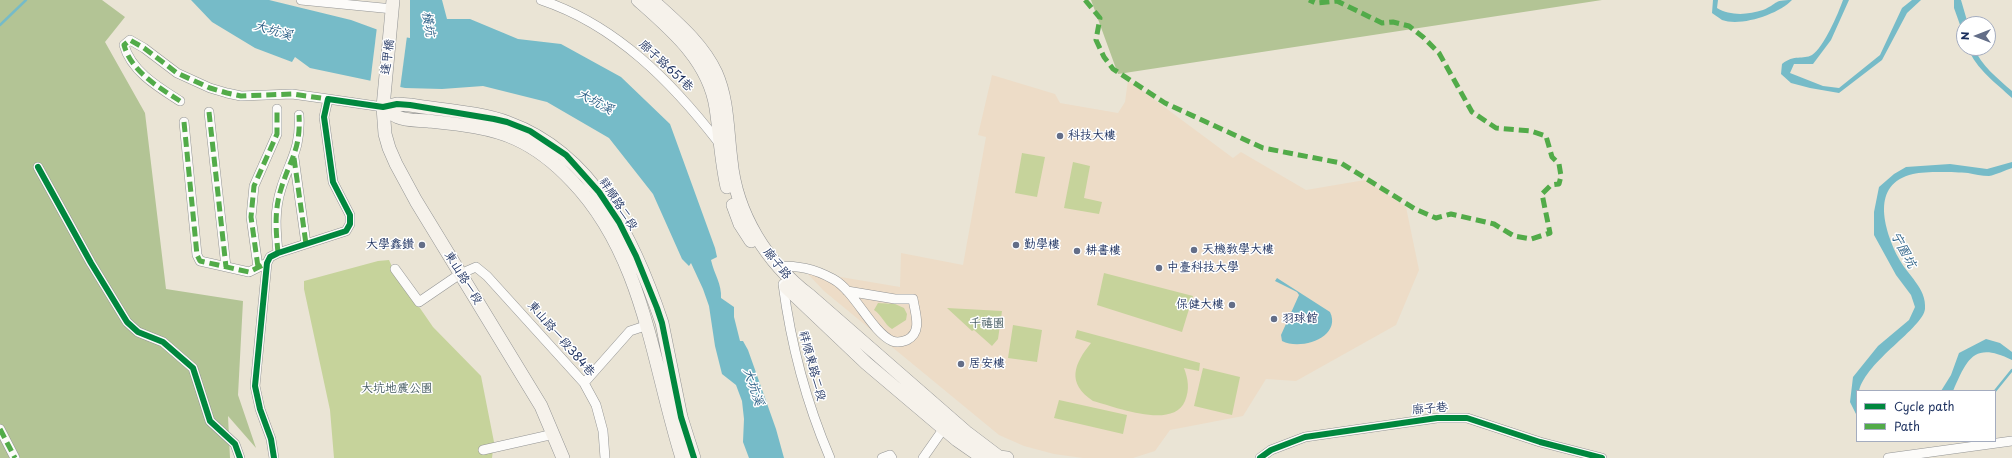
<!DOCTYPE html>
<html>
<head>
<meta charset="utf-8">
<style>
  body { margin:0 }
  #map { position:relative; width:2012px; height:458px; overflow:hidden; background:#eae4d5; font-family:"Playpen Sans",sans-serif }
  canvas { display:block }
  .legend { position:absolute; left:1856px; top:390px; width:140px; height:52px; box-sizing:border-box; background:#fff; border:1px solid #a4acbf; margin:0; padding:5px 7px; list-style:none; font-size:12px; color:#1b2f5e }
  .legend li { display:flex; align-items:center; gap:8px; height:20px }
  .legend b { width:20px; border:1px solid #a4acbf }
  .north { position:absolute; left:1956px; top:16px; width:40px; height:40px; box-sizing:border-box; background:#fff; border:1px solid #a4acbf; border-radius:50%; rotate:270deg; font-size:11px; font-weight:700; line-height:16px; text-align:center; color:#1b2f5e }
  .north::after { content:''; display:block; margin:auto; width:14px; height:18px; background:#636e88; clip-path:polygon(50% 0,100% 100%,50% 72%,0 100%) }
</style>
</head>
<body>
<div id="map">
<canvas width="2012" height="458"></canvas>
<ul class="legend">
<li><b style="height:5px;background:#00873e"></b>Cycle path</li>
<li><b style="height:5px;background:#52ab49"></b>Path</li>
</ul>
<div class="north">N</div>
</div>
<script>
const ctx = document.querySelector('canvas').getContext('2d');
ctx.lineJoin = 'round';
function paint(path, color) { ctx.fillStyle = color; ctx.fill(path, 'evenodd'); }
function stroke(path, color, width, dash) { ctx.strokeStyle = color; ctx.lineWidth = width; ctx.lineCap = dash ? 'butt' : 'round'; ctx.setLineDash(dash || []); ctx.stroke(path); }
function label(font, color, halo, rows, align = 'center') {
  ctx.font = font + ' "Playpen Sans","LXGW WenKai TC",sans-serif'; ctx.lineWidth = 3; ctx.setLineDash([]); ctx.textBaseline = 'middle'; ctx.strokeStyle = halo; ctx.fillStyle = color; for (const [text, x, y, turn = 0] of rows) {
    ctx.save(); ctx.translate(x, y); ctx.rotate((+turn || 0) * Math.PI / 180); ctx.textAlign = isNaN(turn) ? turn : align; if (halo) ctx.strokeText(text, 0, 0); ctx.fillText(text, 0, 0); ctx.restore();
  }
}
const built = new Path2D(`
  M992 75 1055 94 1060 103 1118 113 1125 102 1128 80 1233 158 1241 152 1306 190 1365 180 1406 207 1419 270 1396 325 1296 381 1266 379 1243 416 1170 430 1155 451 1133 458H1083L1054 454 1024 446 999 435 824 291 805 271 900 287 901 253 963 265 986 137 978 135Z`);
const green = new Path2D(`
  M1022 153 1045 157 1037 197 1015 193Z
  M1073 162 1090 166 1084 198 1102 202 1099 214 1064 208Z
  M389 260 393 269 433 327 481 376 494 442 492 458H334L330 410 304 289V281L378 261Z
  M1104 273 1193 296 1182 332 1097 305Z
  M878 303 895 304 904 308 907 314 906 320 892 329C884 324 882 315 874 310Z
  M947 308 1002 311 998 339 992 346 974 330 972 331Z
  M1013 325 1042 330 1037 362 1008 358Z
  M1077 330 1200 363 1199 371 1184 368C1188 379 1190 389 1185 401 1173 430 1116 407 1093 401 1066 383 1074 364 1091 343L1075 338Z
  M1203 368 1240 377 1232 415 1194 406Z
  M1059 400 1127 415 1123 434 1054 418Z`);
const forest = new Path2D(`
  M0 0H102L125 17 105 42 145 113 166 289 243 301 238 395 256 448 228 416 230 458H0Z
  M1091 0H1602L1118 74Z`);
const water = new Path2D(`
  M191 0H269L351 20 392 35 410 38V0H442L447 19H470L518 39 561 44 621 77 670 124 715 248 717 257 711 260C714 274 722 284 721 298L734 307V317L740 341H743L748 350 776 429 784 458H749L743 442 744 419 742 401 736 385 722 374 715 346 709 306 703 289 691 263 689 266 682 259 653 194 609 138 547 102 483 86 442 89 405 88 310 68 295 57 292 62 255 48 212 22Z
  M1713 0H1718L1717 8C1730 16 1748 15 1763 10 1778 4 1772 0 1792 0 1779 14 1741 27 1722 20 1719 18 1715 15 1712 13Z
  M1843 0H1849L1831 40 1813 64H1794L1790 73 1823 86 1839 88 1880 55 1902 8 1912 0H1921L1907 13 1882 60 1839 93 1810 88 1791 83 1781 74 1782 64C1794 54 1803 60 1812 55 1824 47 1838 14 1843 0Z
  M1954 0H1961L1968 24H1964V36L1954 8Z
  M1968 48H1974C1981 65 1998 79 2012 91V98C1996 83 1976 69 1968 48Z
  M2012 162V168C2005 170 1996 175 1989 176 1982 176 1974 174 1968 173 1954 172 1926 171 1913 174 1870 184 1884 229 1898 257 1907 275 1927 288 1925 309 1923 328 1866 361 1859 391H1857V416L1850 402 1853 377 1878 346 1909 320 1915 307 1911 295 1896 275 1874 235V212L1879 187 1894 174 1906 167 1950 164 1987 169Z
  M1277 278 1330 312C1342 337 1301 351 1282 341L1281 335 1299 295 1297 292 1275 281Z
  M1986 339 2000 343 2012 352V360C1974 341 1967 359 1953 391H1941L1951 375 1959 353Z`);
const pier = new Path2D(`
  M377 27 407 36 400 89 370 84Z`);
const stream = new Path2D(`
  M0 25 26 0
  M1995 391 2012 370`);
const street = new Path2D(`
  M301 0 393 9
  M541 0C616 25 672 82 719 143
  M180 101C158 87 131 71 124 45L130 40 144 48 177 73 210 88 227 93 241 96 292 94 328 99
  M209 112 226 267
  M184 122 197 255 200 261 249 272 267 263
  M294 158 306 244
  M38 167 91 263 127 322 138 332 163 342 193 368 210 421 235 444 240 458
  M278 253C276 231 274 211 281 189 290 159 301 150 299 115
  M777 266C799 266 813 268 833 279 855 291 871 331 892 341 897 343 902 342 907 340 923 332 915 313 913 299H895L847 291
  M258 267 251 217 254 186 277 134V109
  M395 269 419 302 460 274 476 267 487 276 584 383 596 405 603 431 605 458
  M783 284C791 345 806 402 830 458
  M584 383 630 331 648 325
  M0 429 15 458
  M483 450 554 434
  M274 458 271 439 260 409 255 386 267 263 270 257 278 253 346 231 350 224V215L333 182 324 117 328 99 383 107
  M882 458 890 455 892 458
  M923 458 944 428
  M1260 458 1271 450 1305 437 1437 418H1467L1540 442 1602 458
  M1888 458 2012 441`);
const secondary = new Path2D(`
  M393 0 383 107 385 134 389 148 396 164 416 201 541 406 563 458
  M638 0C672 30 709 61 716 108 720 135 721 160 727 187
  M652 0C676 22 702 43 716 73 728 100 727 130 731 160 736 214 767 263 809 295L966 432 999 457 1007 458
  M383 107 397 104 410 105C440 110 481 112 509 123 594 154 635 242 662 323L681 417 694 458
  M383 107C388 110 393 115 398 117 406 121 419 120 428 121 457 124 490 127 516 139 538 149 556 164 572 181 644 256 652 363 682 458
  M733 205 740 224 751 241
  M786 287 866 363 957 440 983 458`);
const quiet = new Path2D(`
  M1085 0 1100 18 1096 40 1104 57 1113 69 1165 103 1263 148 1341 163 1415 209 1436 218 1451 214 1494 224 1514 236 1531 239 1550 233 1542 194 1551 185 1559 184 1561 176 1559 164 1552 157 1546 136 1531 131 1496 128 1472 112 1439 53 1423 37 1409 26 1393 22 1382 23 1337 1 1316 3 1309 0
  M180 101C158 87 131 71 124 45L130 40 144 48 177 73 210 88 227 93 241 96 292 94 328 99
  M209 112 226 267
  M184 122 197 255 200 261 249 272 267 263
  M294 158 306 244
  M278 253C276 231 274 211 281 189 290 159 301 150 299 115
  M258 267 251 217 254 186 277 134V109
  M0 429 15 458`);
const cycleway = new Path2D(`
  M38 167 91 263 127 322 138 332 163 342 193 368 210 421 235 444 240 458
  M274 458 271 439 260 409 255 386 267 263 270 257 278 253 346 231 350 224V215L333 182 324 117 328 99 383 107 397 104 410 105 494 119 507 122 530 131 566 155 599 192 619 222 636 256 657 308 662 323 681 417 694 458
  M1260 458 1271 450 1305 437 1437 418H1467L1540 442 1602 458`);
const markers = [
  [1060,136,4,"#636e88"],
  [422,245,4,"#636e88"],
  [1016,245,4,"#636e88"],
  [1194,250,4,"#636e88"],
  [1077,251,4,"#636e88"],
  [1159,268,4,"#636e88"],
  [1232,305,4,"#636e88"],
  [1274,319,4,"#636e88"],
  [961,364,4,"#636e88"]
];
const streetNames = [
  ["逢甲橋",388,57,-83],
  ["廍子路651巷",666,66,43],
  ["祥順路二段",618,204,57],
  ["廍子路",777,264,51],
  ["東山路一段",463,278,58],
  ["東山路一段384巷",561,339,49],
  ["祥順東路二段",812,366,75],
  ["廍子巷",1430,409,-5]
];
const poiNames = [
  ["科技大樓",1068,136],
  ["大學鑫鑽",414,245,"right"],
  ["勤學樓",1024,245],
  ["天機教學大樓",1202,250],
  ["耕書樓",1085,251],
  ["中臺科技大學",1167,268],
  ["保健大樓",1224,305,"right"],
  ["羽球館",1282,319],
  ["居安樓",969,364]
];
const parkNames = [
  ["千禧園",987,324],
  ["大坑地震公園",397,389]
];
const waterNames = [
  ["橫坑",428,24,81],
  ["大坑溪",273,31,16],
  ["大坑溪",595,102,28],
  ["宁園坑",1903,250,62],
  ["大坑溪",753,387,71]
];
paint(built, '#eddcc7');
paint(green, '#c6d39b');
paint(forest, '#b3c495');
paint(water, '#76bbc8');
paint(pier, '#eae4d5');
stroke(stream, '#76bbc8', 2.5);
stroke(street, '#939494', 10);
stroke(secondary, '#939494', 14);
stroke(street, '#fcfbf9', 9);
stroke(secondary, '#f6f2eb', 13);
stroke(quiet, '#52ab49', 5, [10, 5]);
stroke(cycleway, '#00873e', 6);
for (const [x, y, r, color] of markers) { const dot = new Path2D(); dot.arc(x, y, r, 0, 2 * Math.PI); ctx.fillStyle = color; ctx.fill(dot); stroke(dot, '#fff', 1.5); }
label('12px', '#1b2f5e', '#fff', streetNames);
label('12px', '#1b2f5e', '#fff', poiNames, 'left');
label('12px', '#465c62', '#fff', parkNames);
label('italic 13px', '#2b6086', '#fff', waterNames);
</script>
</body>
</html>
